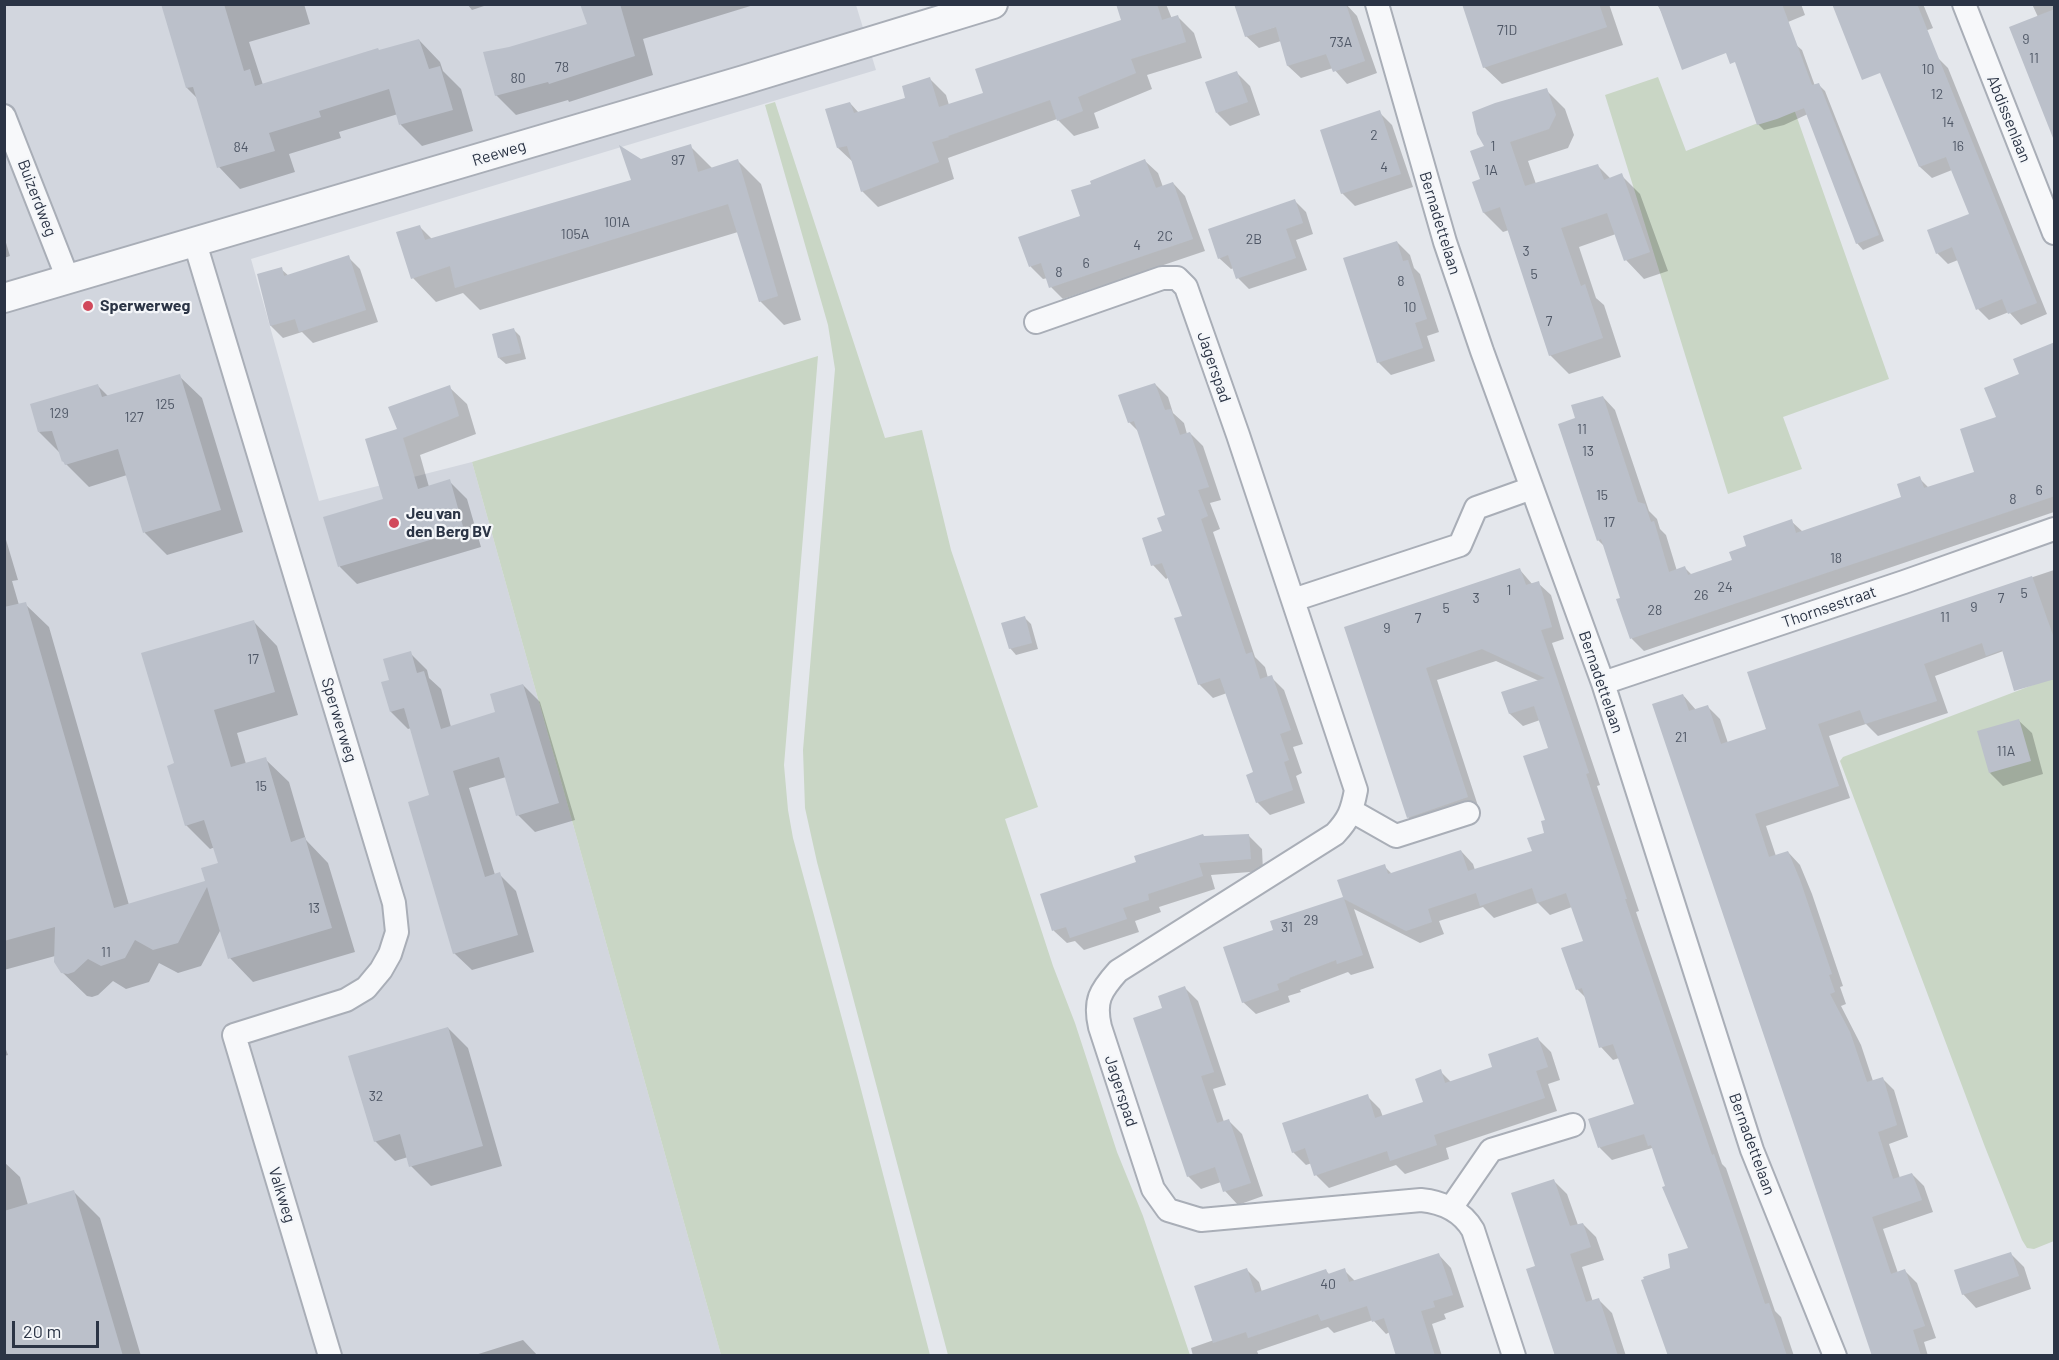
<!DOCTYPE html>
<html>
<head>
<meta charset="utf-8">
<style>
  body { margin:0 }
  #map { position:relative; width:2059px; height:1360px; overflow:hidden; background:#e4e7ec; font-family:Barlow,sans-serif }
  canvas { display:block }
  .frame { position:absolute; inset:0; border:6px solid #2b3445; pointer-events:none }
  .scale { position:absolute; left:12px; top:1321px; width:87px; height:27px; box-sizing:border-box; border:3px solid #2b3445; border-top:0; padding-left:8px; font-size:18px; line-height:21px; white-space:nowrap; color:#2b3445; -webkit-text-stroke:4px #f4f6f9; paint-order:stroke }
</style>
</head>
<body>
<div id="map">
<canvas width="2059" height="1360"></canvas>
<div class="frame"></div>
<div class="scale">20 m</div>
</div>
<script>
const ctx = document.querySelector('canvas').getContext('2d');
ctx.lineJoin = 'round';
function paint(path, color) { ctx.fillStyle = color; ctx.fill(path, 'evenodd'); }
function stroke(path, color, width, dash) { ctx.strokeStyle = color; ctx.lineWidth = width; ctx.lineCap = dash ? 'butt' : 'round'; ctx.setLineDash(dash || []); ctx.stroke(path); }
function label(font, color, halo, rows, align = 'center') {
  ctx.font = font + ' Barlow,sans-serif'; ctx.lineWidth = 4.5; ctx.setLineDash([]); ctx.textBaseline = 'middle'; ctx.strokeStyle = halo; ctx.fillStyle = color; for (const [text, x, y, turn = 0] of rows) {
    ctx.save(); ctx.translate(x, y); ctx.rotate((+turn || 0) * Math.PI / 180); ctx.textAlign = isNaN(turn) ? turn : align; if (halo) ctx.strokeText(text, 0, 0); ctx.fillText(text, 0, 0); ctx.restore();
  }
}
const built = new Path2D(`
  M5 5H856L876 70 251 259 319 501 472 462 721 1355 5 1356Z`);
const green = new Path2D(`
  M1658 77 1686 151 1794 109 1889 379 1783 417 1802 469 1728 494 1605 95Z
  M775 102 885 438 922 430 951 550 1038 807 1005 819 1053 966 1075 1023 1117 1152 1143 1216 1190 1355H948L817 862 805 808 803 750 835 369 828 325 765 105Z
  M818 356 784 765 788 810 793 838 857 1074 930 1355H721L472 462Z
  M2054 677V1241L2034 1249 2027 1248 2022 1240 1985 1147 1840 761 1843 757Z`);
const shadow = new Path2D(`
  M162 4H304L310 24 249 42 263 85 419 40 440 62 443 71 461 89 473 131 422 146 401 125 398 114 339 132 341 138 289 154 295 172 240 189 219 167 197 98 187 88Z
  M467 4H490L472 10Z
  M582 4H757L643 39 653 75 569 102 568 100 516 115 496 95 509 48 589 25Z
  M1117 4H1166L1172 19 1178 17 1194 33 1202 58 1147 75 1152 89 1094 113 1099 128 1074 136 1057 119 948 158 954 179 878 207 862 191 854 163 838 148 850 103 859 113 907 99 930 79 946 95 949 105 985 94 1122 21Z
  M1346 4 1357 16 1377 73 1347 84 1333 68 1301 78 1288 66 1281 41 1259 48 1246 36Z
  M1463 4H1609L1623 45 1502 84 1484 67Z
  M1657 4H1801L1805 15 1689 63Z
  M1855 4H1923L1933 28 1862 55Z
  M2032 4H2054V137L2038 17Z
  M1795 44 1802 50 1815 86 1819 85 1825 91 1884 241 1863 250 1857 243 1808 114 1784 125 1764 130 1758 124Z
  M1937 57 1948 68 2047 314 2021 325 2009 312 1989 320 1978 309 1958 260 1948 264 1937 253 1971 215 1952 170 1932 178 1920 167 1883 78Z
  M1237 73 1250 86 1260 115 1230 126 1217 113Z
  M1546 90 1565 109 1574 135 1568 148 1528 161 1536 184 1597 165 1611 179 1621 175 1640 194 1668 271 1644 279 1626 260 1616 234 1579 247 1596 298 1604 305 1621 357 1569 374 1550 355 1509 230 1503 232 1484 213 1474 183 1482 180 1486 147Z
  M1379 112 1392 125 1413 187 1355 206 1342 193Z
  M690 146 713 169 738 161 761 184 801 320 784 325 760 301 738 232 480 310 463 293 436 302 413 278 420 227 432 239 633 181 641 160Z
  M1145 161 1158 173 1163 187 1173 183 1185 196 1205 251 1063 299 1051 287 1048 278 1043 279 1031 267 1020 238 1082 217 1093 185Z
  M1295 201 1306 212 1313 234 1296 240 1307 270 1249 289 1238 278 1234 268 1231 269 1219 258Z
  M4 236 10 256 4 258 6 243Z
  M1397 242 1410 255 1414 268 1420 274 1439 332 1427 336 1435 361 1391 375 1378 362Z
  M348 257 360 269 378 322 313 343 302 332 283 338 271 326 259 275 281 269 289 276Z
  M514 330 520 336 526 359 506 364 499 358Z
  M2054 346V512L1644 651 1632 639 1618 600 1622 599 1605 547 1598 540 1577 419 1603 397 1615 410 1649 511 1657 519 1660 529 1666 535 1677 571 1685 568 1692 575 1734 561 1748 547 1791 521 1803 532 1903 498 1919 478 1929 488 1976 473 1998 418Z
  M179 376 202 398 243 532 167 555 145 533 127 475 89 487 63 461 60 453 39 432 98 386 109 397Z
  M1155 384 1168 397 1173 413 1184 423 1187 434 1190 433 1203 446 1221 500 1210 503 1220 529 1213 532 1255 657 1265 667 1268 678 1271 677 1284 690 1303 744 1293 747 1302 773 1296 776 1305 803 1270 815 1257 802 1255 773 1227 693 1213 698 1199 684 1184 617 1169 577 1166 579 1153 565 1164 532 1167 516 1140 433 1129 422Z
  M449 387 467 404 476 434 420 455 429 487 449 481 467 499 481 547 357 584 340 567 325 518 385 500 399 430Z
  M4 533 18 580 12 581 19 605 25 604 49 627 129 905 207 882 220 864 215 847 210 849 186 825 176 764 254 622 277 646 298 715 237 733 246 764 265 759 289 782 306 840 328 863 355 952 253 982 230 958 221 929 201 966 178 973 159 963 149 982 126 989 113 981 98 995 92 997 87 996 62 972 55 956 4 970Z
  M1520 570 1533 585 1538 583 1551 595 1564 639 1552 643 1600 785 1597 786 1639 911 1636 912 1722 1164 1726 1168 1775 1311 1781 1317 1794 1356H1669L1672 1269 1690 1249 1654 1150 1652 1148 1612 1160 1600 1148 1590 1120 1636 1105 1619 1058 1613 1060 1601 1047 1586 998 1577 989 1585 941 1572 907 1550 915 1538 903 1494 918 1483 907 1439 921 1444 934 1420 943 1354 909 1374 968 1351 975 1348 972 1300 990 1301 992 1288 996 1290 1002 1256 1014 1243 1002 1275 931 1345 898 1384 866 1392 874 1461 851 1473 864 1475 870 1534 852 1546 833 1550 749 1540 720 1523 726 1510 714 1503 693 1539 681 1496 661 1437 680 1479 809 1420 829 1408 817 1346 628Z
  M2054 570V681L2045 671 2009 585Z
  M1981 595 2006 650 1935 676 1948 713 1878 736 1866 724 1829 736 1850 798 1766 826 1776 856 1788 852 1800 865 1812 894 1843 986 1840 987 1846 1004 1841 1006 1861 1045 1873 1081 1882 1078 1894 1090 1908 1137 1889 1144 1900 1178 1912 1174 1924 1186 1933 1212 1883 1229 1898 1273 1905 1271 1917 1283 1936 1338 1924 1342 1928 1356H1873L1683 695 1696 710 1708 707 1720 719 1728 743 1768 730Z
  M1025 618 1031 624 1038 649 1016 655 1010 648Z
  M410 653 427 670 429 678 441 689 451 727 497 713 523 685 540 702 575 820 535 832 518 815 506 777 469 788 495 875 499 874 516 891 534 952 472 970 454 953 431 796 411 728 408 729 391 712 383 683 391 681Z
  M2018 720 2032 733 2043 774 2003 786 1990 773Z
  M1249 836 1262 849 1263 871 1211 875 1215 889 1159 907 1161 912 1135 921 1139 932 1084 950 1075 941 1067 943 1054 931 1042 895 1138 863 1205 838Z
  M1185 988 1198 1001 1226 1085 1213 1089 1224 1122 1229 1121 1242 1134 1263 1196 1238 1205 1225 1191 1221 1182 1201 1189 1188 1176 1164 1009Z
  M448 1028 468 1048 502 1166 431 1186 411 1166 408 1157 395 1161 375 1141Z
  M1538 1039 1551 1052 1560 1080 1548 1084 1557 1111 1446 1148 1449 1159 1405 1174 1396 1165 1329 1188 1316 1175 1312 1163 1306 1165 1293 1152 1367 1096 1380 1109 1383 1117 1425 1103 1440 1071 1451 1082 1494 1068Z
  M4 1044 8 1055 4 1056Z
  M4 1162 20 1177 28 1205 74 1192 100 1218 141 1356H4Z
  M1554 1181 1567 1194 1578 1225 1583 1224 1596 1237 1604 1260 1582 1267 1593 1302 1599 1300 1612 1313 1626 1356H1557L1537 1267Z
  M2010 1253 2024 1267 2031 1289 1976 1308 1963 1294Z
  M1439 1255 1451 1268 1464 1307 1444 1314 1446 1319 1432 1324 1442 1356H1398L1390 1332 1386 1334 1373 1320 1334 1333 1328 1327 1257 1351 1259 1356H1193L1191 1348 1214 1340 1247 1270 1259 1282 1262 1292 1326 1271 1330 1275 1344 1270 1355 1281Z
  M523 1340 538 1356H472Z`);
const building = new Path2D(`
  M161 4H224L244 71 250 69 255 86 378 48 379 50 419 39 429 69 440 66 453 110 399 125 389 89 319 111 321 117 269 133 275 151 217 168 193 87 186 88Z
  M580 4H620L635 56 549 84 548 82 495 96 483 52 509 47 587 24Z
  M1116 4H1157L1162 20 1178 15 1186 42 1131 59 1136 73 1078 97 1083 111 1057 121 1050 100 948 136 949 137 932 142 939 162 861 192 847 146 837 148 825 109 850 102 854 113 905 98 902 86 930 77 939 107 983 93 975 69 1121 20Z
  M1234 4H1346L1365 61 1333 72 1326 54 1287 66 1276 27 1245 37Z
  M1462 4H1599L1607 27 1483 68Z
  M1658 4H1782L1812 85 1819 83 1879 235 1856 244 1804 108 1777 119 1757 125 1735 62 1730 64 1726 53 1682 70Z
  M1832 4H1917L2037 303 2008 314 2002 299 1976 310 1952 247 1936 254 1927 230 1969 214 1951 170 1946 157 1919 167 1880 73 1862 80Z
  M2055 9V138H2053L2009 27Z
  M1237 71 1248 102 1216 113 1205 82Z
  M1547 88 1556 115 1549 129 1510 142 1525 186 1598 164 1604 180 1622 173 1650 252 1624 261 1607 213 1561 228 1581 286 1585 284 1603 338 1549 356 1500 207 1483 213 1472 182 1480 179 1470 151 1484 146 1477 134 1472 112 1495 103Z
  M1380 110 1401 174 1341 194 1320 130Z
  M691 144 698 172 738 159 778 296 759 302 728 204 455 288 450 266 411 279 396 232 420 225 425 240 631 180 619 145 641 159Z
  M1145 159 1156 188 1173 182 1193 239 1049 288 1041 263 1029 267 1018 237 1080 216 1071 190 1091 184 1090 181Z
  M1295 199 1303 223 1286 229 1296 258 1236 279 1228 255 1218 259 1208 229Z
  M1397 241 1403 261 1408 260 1427 319 1415 323 1423 348 1377 363 1343 258Z
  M349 255 366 310 299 332 295 319 270 326 257 274 282 267 284 276Z
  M514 328 521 353 498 358 492 334Z
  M2055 342V496L1630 639 1616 599 1620 598 1601 539 1597 541 1558 424 1575 418 1571 405 1603 396 1638 502 1645 504 1651 522 1654 521 1669 572 1685 566 1688 575 1732 560 1729 552 1746 546 1743 536 1792 519 1796 533 1901 497 1897 484 1920 476 1924 488 1974 472 1960 429 1996 417 1984 388 2019 374 2013 359Z
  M180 374 221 510 143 533 118 449 65 465 63 461 62 462 52 431 38 432 30 404 98 384 102 397Z
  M1155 383 1165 410 1171 409 1180 435 1190 432 1209 487 1198 490 1208 516 1201 519 1226 595 1246 654 1252 652 1260 679 1272 675 1291 730 1280 734 1289 760 1284 762 1293 790 1256 803 1246 775 1253 772 1220 678 1198 685 1174 618 1182 616 1162 563 1151 566 1142 538 1162 531 1157 518 1165 515 1134 421 1128 423 1118 395Z
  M450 385 459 416 403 438 418 489 450 479 464 530 338 567 323 517 383 499 365 439 397 429 388 407Z
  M1520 568 1526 585 1539 581 1552 627 1541 630 1589 773 1586 774 1627 899H1625L1712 1155 1714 1154 1765 1304 1769 1303 1787 1356H1668L1641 1280 1644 1279 1643 1277 1670 1268 1668 1254 1688 1248 1662 1187 1665 1186 1651 1145 1648 1146 1644 1134 1598 1148 1588 1119 1634 1104 1613 1044 1599 1048 1582 988 1576 990 1561 948 1583 941 1566 893 1537 903 1532 888 1480 906 1476 893 1428 909 1432 922 1406 931 1344 899 1363 955 1337 964 1336 960 1289 978 1290 979 1277 984 1279 990 1242 1003 1223 947 1273 930 1270 921 1343 897 1337 880 1385 864 1388 874 1461 850 1468 871 1532 851 1527 838 1544 833 1541 821 1545 820 1523 756 1548 748 1534 706 1509 714 1501 692 1545 678 1482 649 1426 668 1468 797 1407 818 1344 627Z
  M2032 576 2055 641V679L2014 691 2002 650 1986 656 1982 643 1924 664 1937 701 1865 724 1860 710 1818 724 1839 786 1755 814 1769 857 1788 851 1800 880 1832 974 1829 975 1835 992 1830 994 1850 1032 1867 1082 1883 1077 1897 1125 1878 1132 1893 1179 1912 1173 1922 1200 1872 1217 1891 1274 1905 1269 1925 1326 1913 1330 1921 1356H1872L1652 704 1683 694 1689 711 1708 705 1721 744 1766 729 1747 672Z
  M26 602 114 908 205 881 201 868 218 863 204 820 185 826 167 766 174 763 141 653 254 620 275 692 214 710 231 767 266 757 291 842 305 837 332 928 228 959 207 887 178 943 153 950 135 940 125 958 101 966 88 959 74 972 68 974 61 973 54 962 55 927 4 941V607Z
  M1025 616 1032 643 1009 649 1001 623Z
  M411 651 417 673 424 671 441 729 495 712 490 694 523 684 559 803 516 816 499 757 453 771 485 877 500 872 518 935 453 954 408 802 429 795 404 708 390 712 381 682 389 680 383 659Z
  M2019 719 2031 761 1989 773 1977 731Z
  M1203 834 1204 836 1249 834 1251 859 1199 863 1203 876 1148 894 1149 900 1123 908 1127 919 1070 938 1066 927 1052 931 1040 894 1136 862 1134 856Z
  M1185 986 1214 1072 1201 1076 1209 1100 1217 1123 1229 1119 1251 1183 1223 1192 1215 1167 1187 1177 1133 1018 1162 1008 1158 996Z
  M448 1027 483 1146 409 1167 400 1134 374 1142 348 1056Z
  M1538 1037 1548 1067 1536 1071 1545 1098 1434 1135 1437 1145 1390 1161 1387 1151 1314 1176 1305 1148 1292 1153 1282 1123 1368 1094 1375 1118 1423 1102 1415 1079 1441 1069 1445 1083 1469 1075 1492 1067 1488 1054Z
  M1554 1179 1570 1226 1583 1223 1591 1247 1570 1254 1586 1302 1599 1298 1618 1356H1555L1526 1269 1535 1266 1511 1193Z
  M74 1190 123 1356H4V1211Z
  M2011 1252 2019 1276 1962 1295 1954 1270Z
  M1439 1253 1453 1295 1433 1301 1435 1307 1421 1311 1435 1356H1396L1384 1318 1372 1322 1367 1306 1321 1321 1318 1314 1248 1338 1246 1332 1213 1343 1194 1286 1247 1268 1255 1293 1326 1269 1328 1274 1345 1268 1349 1282Z`);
const minor = new Path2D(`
  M1377 4 1445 242 1482 351 1603 683 1752 1150 1835 1356
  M1964 4 2054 233
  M4 116 68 279
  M195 243 394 903 397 932 390 954 381 970 366 988 346 1000 234 1035 330 1356
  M1036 322 1162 278H1177L1186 287 1238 435 1356 790C1352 811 1349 819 1335 834L1118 971C1100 991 1094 1001 1100 1027L1153 1189 1168 1210 1201 1220 1421 1200C1442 1202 1462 1211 1473 1230L1514 1356
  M1293 600 1460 545 1476 508 1532 488
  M1603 683 1904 582 2054 529
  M1352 811 1396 836 1468 813
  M1451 1208 1491 1150 1573 1125`);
const tertiary = new Path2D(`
  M4 298 744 80 993 4`);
const markers = [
  [88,306,6,"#d1495b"],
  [394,523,6,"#d1495b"]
];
const numberNames = [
  ["71D",1507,30],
  ["9",2026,39],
  ["73A",1341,42],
  ["11",2034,58],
  ["78",562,67],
  ["10",1928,69],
  ["80",518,78],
  ["12",1937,94],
  ["14",1948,122],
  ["2",1374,135],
  ["1",1493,146],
  ["16",1958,146],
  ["84",241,147],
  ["97",678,160],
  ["4",1384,167],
  ["1A",1491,170],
  ["101A",617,222],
  ["105A",575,234],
  ["2C",1165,236],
  ["2B",1254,239],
  ["4",1137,245],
  ["3",1526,251],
  ["6",1086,263],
  ["8",1059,272],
  ["5",1534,274],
  ["8",1401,281],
  ["10",1410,307],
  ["7",1549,321],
  ["125",165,404],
  ["129",59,413],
  ["127",134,417],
  ["11",1582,429],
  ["13",1588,451],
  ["6",2039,490],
  ["15",1602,495],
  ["8",2013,499],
  ["17",1609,522],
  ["18",1836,558],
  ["24",1725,587],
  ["1",1509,590],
  ["5",2024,593],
  ["26",1701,595],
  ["3",1476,598],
  ["7",2001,598],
  ["9",1974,607],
  ["5",1446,608],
  ["28",1655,610],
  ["11",1945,617],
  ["7",1418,618],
  ["9",1387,628],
  ["17",253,659],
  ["21",1681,737],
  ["11A",2006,751],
  ["15",261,786],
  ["13",314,908],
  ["29",1311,920],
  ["31",1287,927],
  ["11",106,952],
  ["32",376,1096],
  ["40",1328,1284]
];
const streetNames = [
  ["Abdissenlaan",2009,119,68],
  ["Reeweg",499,153,-17],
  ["Buizerdweg",37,198,69],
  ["Bernadettelaan",1440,223,73],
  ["Jagerspad",1214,367,71],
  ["Thornsestraat",1829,607,-19],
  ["Bernadettelaan",1601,682,71],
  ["Sperwerweg",339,720,73],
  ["Jagerspad",1121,1091,72],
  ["Bernadettelaan",1752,1144,70],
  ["Valkweg",282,1195,73]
];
const poiNames = [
  ["Sperwerweg",100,306],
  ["Jeu van",406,514],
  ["den Berg BV",406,532]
];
paint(built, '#d2d6de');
paint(green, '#c9d6c5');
paint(shadow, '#0003');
paint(building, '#bbc0ca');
stroke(minor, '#a9aeb7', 26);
stroke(tertiary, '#a9aeb7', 32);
stroke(minor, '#f7f8fa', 22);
stroke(tertiary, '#f7f8fa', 28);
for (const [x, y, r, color] of markers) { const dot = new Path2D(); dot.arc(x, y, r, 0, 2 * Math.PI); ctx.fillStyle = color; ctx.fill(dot); stroke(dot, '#f4f6f9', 2); }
label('14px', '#4f5766', null, numberNames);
label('16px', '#2b3445', '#f4f6f9', streetNames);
label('bold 16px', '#2b3445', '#f4f6f9', poiNames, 'left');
</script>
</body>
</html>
